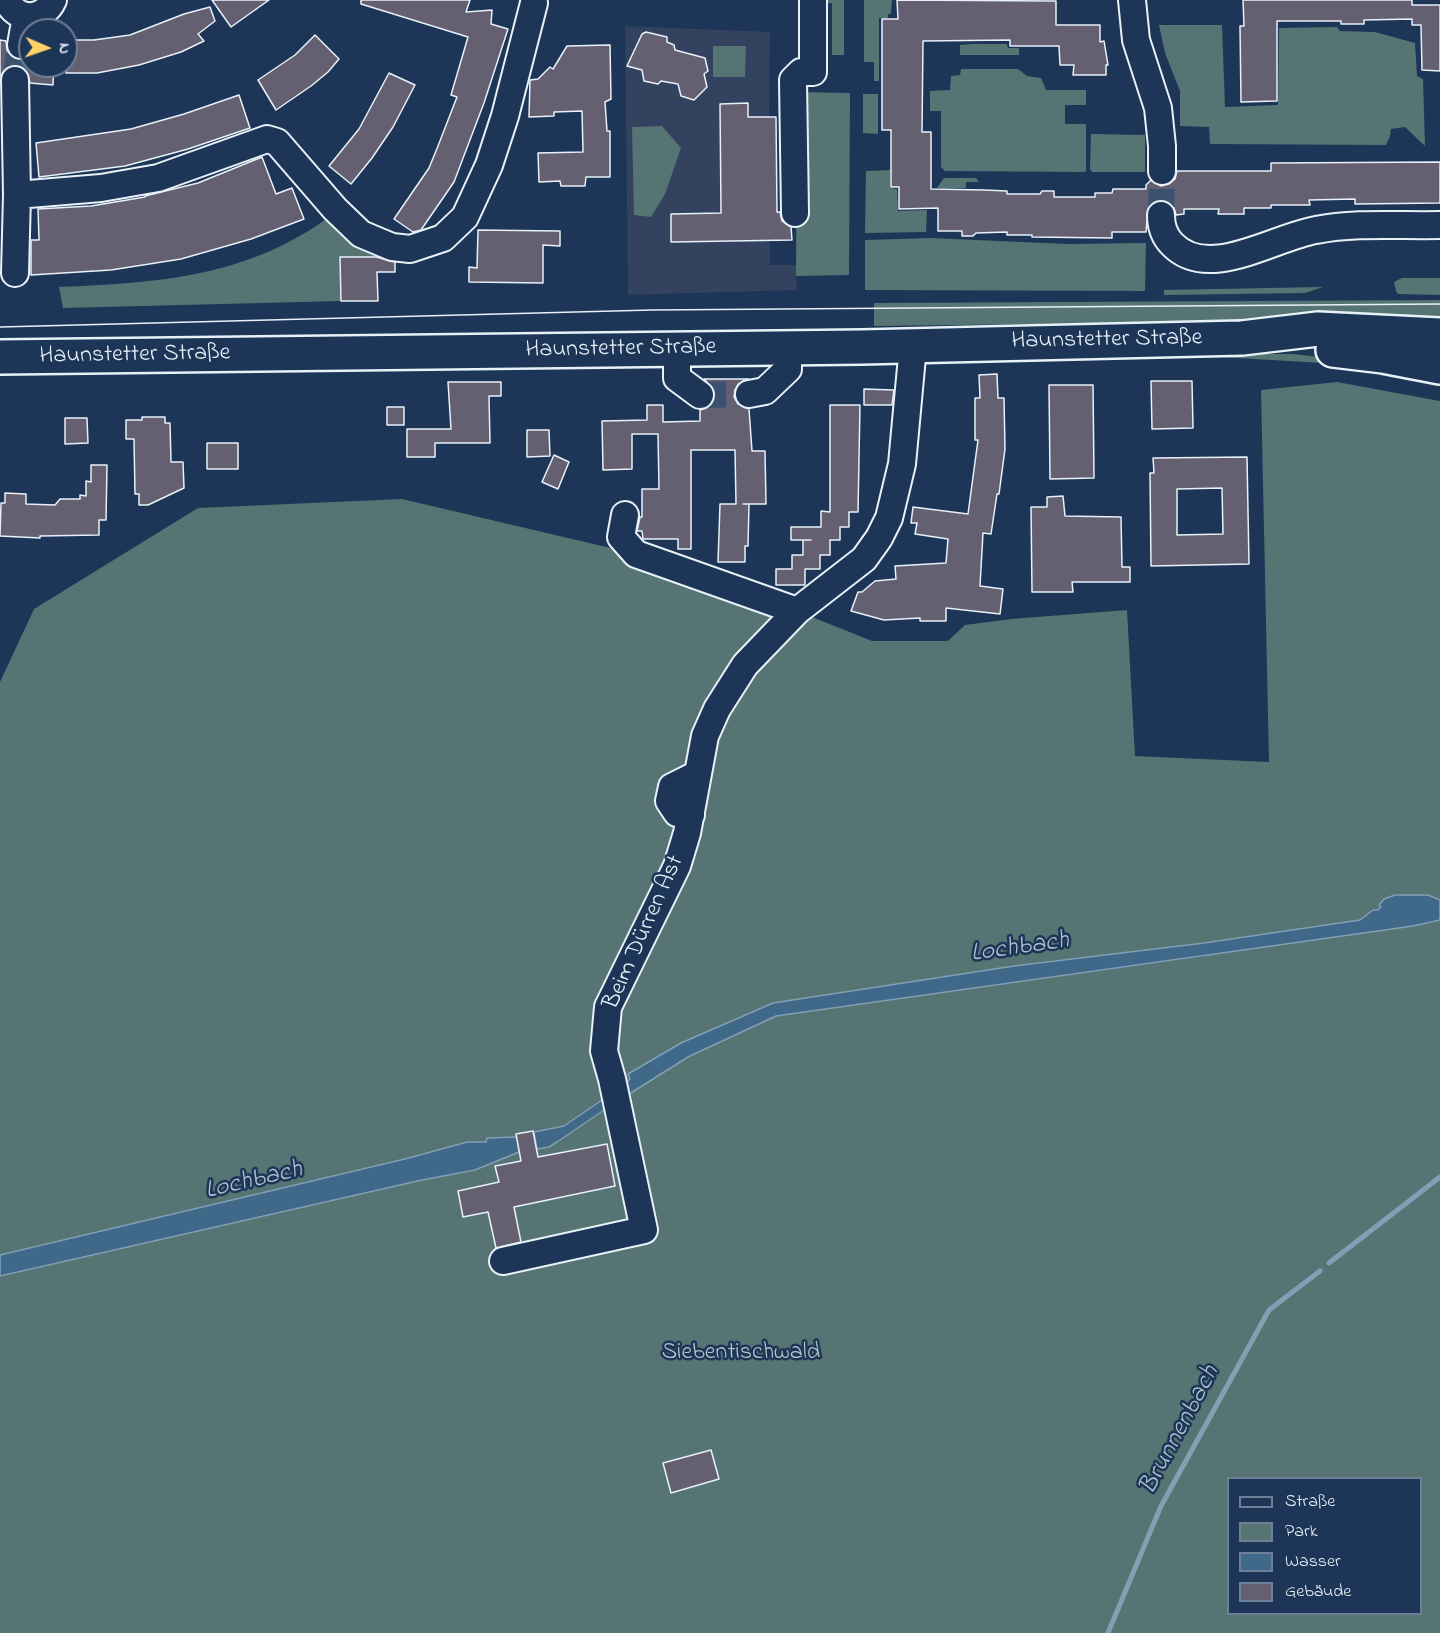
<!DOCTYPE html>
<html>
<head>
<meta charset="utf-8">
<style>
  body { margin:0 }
  #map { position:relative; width:1440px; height:1633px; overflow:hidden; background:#1d3557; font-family:"Indie Flower",sans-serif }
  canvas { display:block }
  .legend { position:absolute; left:1227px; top:1477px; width:195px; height:138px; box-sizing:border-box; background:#1d3557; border:2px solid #6e8097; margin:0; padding:8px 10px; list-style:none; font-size:18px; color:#e8f1f8 }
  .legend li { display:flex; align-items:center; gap:12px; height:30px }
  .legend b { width:30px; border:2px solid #6e8097 }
  .north { position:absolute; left:18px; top:18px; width:60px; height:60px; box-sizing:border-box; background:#1d3557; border:2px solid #6e8097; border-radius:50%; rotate:92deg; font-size:16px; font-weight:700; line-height:24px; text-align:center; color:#e8f1f8 }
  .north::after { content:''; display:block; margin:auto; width:21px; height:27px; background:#ffd166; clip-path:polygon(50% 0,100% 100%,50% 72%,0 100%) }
</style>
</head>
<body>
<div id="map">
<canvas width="1440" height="1633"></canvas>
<ul class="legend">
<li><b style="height:8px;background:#1d3557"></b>Straße</li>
<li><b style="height:16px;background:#557473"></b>Park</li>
<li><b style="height:16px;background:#406888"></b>Wasser</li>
<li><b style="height:16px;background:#646071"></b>Gebäude</li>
</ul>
<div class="north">N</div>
</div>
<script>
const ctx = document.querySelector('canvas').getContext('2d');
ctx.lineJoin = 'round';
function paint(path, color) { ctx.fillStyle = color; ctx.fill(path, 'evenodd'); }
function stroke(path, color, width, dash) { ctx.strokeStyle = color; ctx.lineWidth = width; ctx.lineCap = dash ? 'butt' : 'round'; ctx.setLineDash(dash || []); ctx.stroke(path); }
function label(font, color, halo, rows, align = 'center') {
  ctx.font = font + ' "Indie Flower",sans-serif'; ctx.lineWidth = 5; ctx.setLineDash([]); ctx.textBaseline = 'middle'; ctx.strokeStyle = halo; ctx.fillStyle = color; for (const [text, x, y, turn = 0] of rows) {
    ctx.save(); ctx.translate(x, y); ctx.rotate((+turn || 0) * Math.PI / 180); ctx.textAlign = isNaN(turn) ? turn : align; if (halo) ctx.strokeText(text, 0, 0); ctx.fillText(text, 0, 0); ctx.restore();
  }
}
const built = new Path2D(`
  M625 26 770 32 769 116 776 117 777 212H791L792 240 770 241V265H796L797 290 628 295Z`);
const green = new Path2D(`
  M817 0H844V55H832V3H813Z
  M864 0H892L891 14H888V18H879V81H874V62H864Z
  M1159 25H1222L1225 107 1278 105 1279 28 1337 27 1340 31 1375 32 1415 43 1417 76 1423 79 1425 146 1405 127 1391 129 1390 136 1386 145 1210 144 1209 127 1180 126V91L1165 53Z
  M972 44H1007L1008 48H1019V55H960V45Z
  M713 46H746L745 77H713Z
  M961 69H1018L1027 76 1041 78 1046 90H1086V105H1065V124H1086V171L1084 172 945 171 941 167V111H930V91L950 90 951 76 960 75Z
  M797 92 850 93 849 275 796 276Z
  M863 94H878V134L863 133Z
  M662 126 681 148 665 194 651 217 634 215 632 127Z
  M1091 134 1145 135V172H1092L1090 169Z
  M890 170V188L897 189 898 211 927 210 926 232 865 233 866 171Z
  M944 178H976L979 182H966V188H937Z
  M329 217 378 251 377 257H340L341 301 63 308 59 287C157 283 247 277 329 217Z
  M930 238 1068 244 1146 243 1145 291 865 290V240Z
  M1402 278H1440V295L1398 294 1396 291 1394 282Z
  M1321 287H1323L1305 293 1164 295V290Z
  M1440 300V319L874 326V303Z
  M1226 354H1292L1349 360 1440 376V384L1339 364 1220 357Z
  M1337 382 1440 401V1633H0V1276L422 1180 475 1170 519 1152 487 1139V1142H467L409 1158 0 1255V682L34 609 198 508 402 499 636 554 797 611 872 641H948L965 625 1011 619 1127 610 1135 756 1269 762 1261 390ZM1204 943 1205 956 776 1016 688 1057 626 1096 624 1085 630 1079 773 1003 1014 966ZM605 1098 607 1108 549 1147 534 1132 564 1126ZM1228 1478H1420V1614H1228Z`);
const water = new Path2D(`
  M1395 895H1428L1440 900V920L1413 926 776 1016 688 1057 626 1096 624 1085 630 1079 628 1074 681 1043 773 1003 1014 966 1204 943 1360 920 1373 910H1378L1381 907 1379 905 1384 899Z
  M605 1098 607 1108 557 1142 549 1147 537 1149 534 1132 564 1126Z
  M517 1137 519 1152 475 1170 422 1180 0 1276V1255L409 1158 467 1142H486L487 1138Z`);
const stream = new Path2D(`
  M1329 1263 1440 1177
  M1108 1633 1161 1506 1269 1310 1320 1271`);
const building = new Path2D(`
  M212 0H269L231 27Z
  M361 0H470L466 12 492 10 491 24 508 29 484 103 454 182 421 230 413 232 394 219 429 168 438 146 457 97 451 95 468 37 361 4Z
  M897 0 1056 1V25H1100V42L1104 41 1108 65H1106V75H1073L1074 65H1060L1059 46H1010V40L923 41 922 132H931V189L984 190 1007 191V194H1040L1042 191H1054V197H1095V193H1112L1113 189H1146V185L1151 180 1161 186 1169 184 1175 179 1177 171H1271V163L1440 162V203L1355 204V199L1309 200 1310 205H1271V208H1244V214H1218L1219 209H1184V214L1176 215 1174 208 1169 202 1160 200 1153 203 1148 209 1146 232H1112V238L1032 237V235H1007V232L976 233 973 236H962V231H938V208L899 209V187H891V130H882V19H898Z
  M1243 0H1412V5H1440V71L1422 70 1421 25H1412V19L1364 20V24H1341V21H1277V101L1241 102 1240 26H1244Z
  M210 7 215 21 198 34 204 41 181 52 139 65 97 73H66V58H70L71 40H94L130 35 184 14Z
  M646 32 667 37V42L674 45 675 50 705 58 708 71 704 74 707 87 694 100 681 96 678 84 661 81 658 84 644 81 642 70 627 66 642 34Z
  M315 35 339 59 328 72 311 86 276 110 258 80 295 55Z
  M0 40 6 41 7 50 12 57 19 60 30 56V66H54L53 85 30 83 27 72 22 67 15 65 7 68 0 77Z
  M610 45 611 99 605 102 607 131H610V177H586L585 186H561L560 181 539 182 538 153 583 152 582 111 554 112V116L529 117 530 80 538 79 550 67 553 69 567 46Z
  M389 73 415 85 393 127 372 158 351 184 329 166 359 129Z
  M239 95 250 128 188 149 125 166 39 177 36 143 131 129 184 114Z
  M748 103V117H776L777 212H780L782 221 791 227 792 240 671 242V214L721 213 720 104Z
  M262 157 276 194 292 188 304 219 251 239 181 259 111 270 31 275V240H39L38 209 91 206 145 197V196L198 183Z
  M478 230 560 231V246L543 245V283L469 282V267L477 268Z
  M340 257H376L395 262V272H377L378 301H341Z
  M997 374 998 398H1004L1005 449 999 494H997L991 534 983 533 980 586 1003 589 1000 614 946 608V621H920V618L884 620 851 611 858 592H862L875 581 896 579 895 566 946 563 948 539 915 534 917 523H911L913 507 968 514 978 440H975V398H980L979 375Z
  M704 379H749L739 383 735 390 734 397 738 404 749 409 752 451H765L766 504H743H749L748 546H745V562H718L720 504H736L735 450H691V549H678V539H643L642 531H637L640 517H642V489H659L658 434H632V469L603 470 602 421 647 420V405H663V422L700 421V410L706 408 712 404 715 396 713 389Z
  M1151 381H1192L1193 428 1152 429Z
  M448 382H501V396H489L490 443H435V457H407V429H451Z
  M1049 385H1093L1094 478 1050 479Z
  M864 389 894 390 892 405H864Z
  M830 405H860L858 512H849V527H840V540H830V555H820V569H805V585H776V569H792V555H803V540H811H791V527H821V511L830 512Z
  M387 407H404V425H387Z
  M142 417H165V423H170L171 462H183L184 488 148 505H139V494H135L134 439H126V420H142Z
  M65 418H87L88 443 65 444Z
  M527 430H549L550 456 527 457Z
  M207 443H238V469H207Z
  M554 455 569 462 558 489 542 482Z
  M1247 457 1249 564 1151 566 1150 473H1154L1153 458ZM1222 488 1223 534 1177 535V489Z
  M91 465H107L106 520H99V535L40 536V538L0 536 1 503H5V493L26 494V504L55 505 60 499H80V495L86 496V481L91 482Z
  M1063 496 1065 516 1121 517 1122 567H1130V582H1072L1073 592H1032L1031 507H1047V497Z
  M533 1131 538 1157 607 1144 615 1186 514 1207 521 1242 496 1248 488 1212 463 1217 458 1191 499 1182 495 1166 521 1161 516 1134Z
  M711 1450 719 1479 671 1493 663 1463Z`);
const minorTunnel = new Path2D(`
  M15 80 21 45
  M1161 215 1162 171
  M700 395 749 394`);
const minor = new Path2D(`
  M7 0C16 22 44 21 53 0
  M1132 0 1136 40 1158 108 1162 146V171
  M21 45 26 16
  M17 195 101 188 158 178 267 139 277 142 335 209 361 234 392 247 410 249 443 238 465 217 489 165 505 116 534 3
  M795 213 793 80 801 72H813V0
  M1161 215C1161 226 1164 236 1172 244 1208 282 1274 237 1316 230 1356 222 1399 226 1440 225
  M15 273 17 195 15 80
  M677 349V378L700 395
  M749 394 765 391 788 369V349
  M625 515 621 537 636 554 797 611
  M691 815 677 813 669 801 672 787 698 774
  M503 1261 644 1230 612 1079 604 1051 608 1007 677 866 687 833 705 736 717 709 745 665 797 611 864 559 879 538 889 518 902 464 913 346`);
const major = new Path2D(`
  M1333 350 1383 356 1440 367
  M0 357 862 347 1242 338 1318 329 1440 335`);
const tram = new Path2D(`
  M0 327 652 310 1440 304`);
const streetNames = [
  ["Haunstetter Straße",1107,341,-1],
  ["Haunstetter Straße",621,350,-1],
  ["Haunstetter Straße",135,356,-1],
  ["Beim Dürren Ast",645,933,-66]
];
const parkNames = [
  ["Siebentischwald",741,1354]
];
const waterNames = [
  ["Lochbach",1020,949,-8],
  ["Lochbach",254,1182,-13],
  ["Brunnenbach",1181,1431,-62]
];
paint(built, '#32425f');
paint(green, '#557473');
paint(water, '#406888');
stroke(water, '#839fb5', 1.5);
stroke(stream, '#839fb5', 5);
paint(building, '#646071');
stroke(building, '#e8f1f8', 1.5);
stroke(minorTunnel, '#3b516f', 26, [26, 13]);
stroke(minor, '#e8f1f8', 30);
stroke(major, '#e8f1f8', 38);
stroke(minor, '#1d3557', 26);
stroke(major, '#1d3557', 33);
stroke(tram, '#e8f1f8', 1.5);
label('24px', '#e8f1f8', '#1d3557', streetNames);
label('24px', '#b5c5c9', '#1d3557', parkNames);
label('italic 26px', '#adc1d1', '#1d3557', waterNames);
</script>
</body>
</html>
